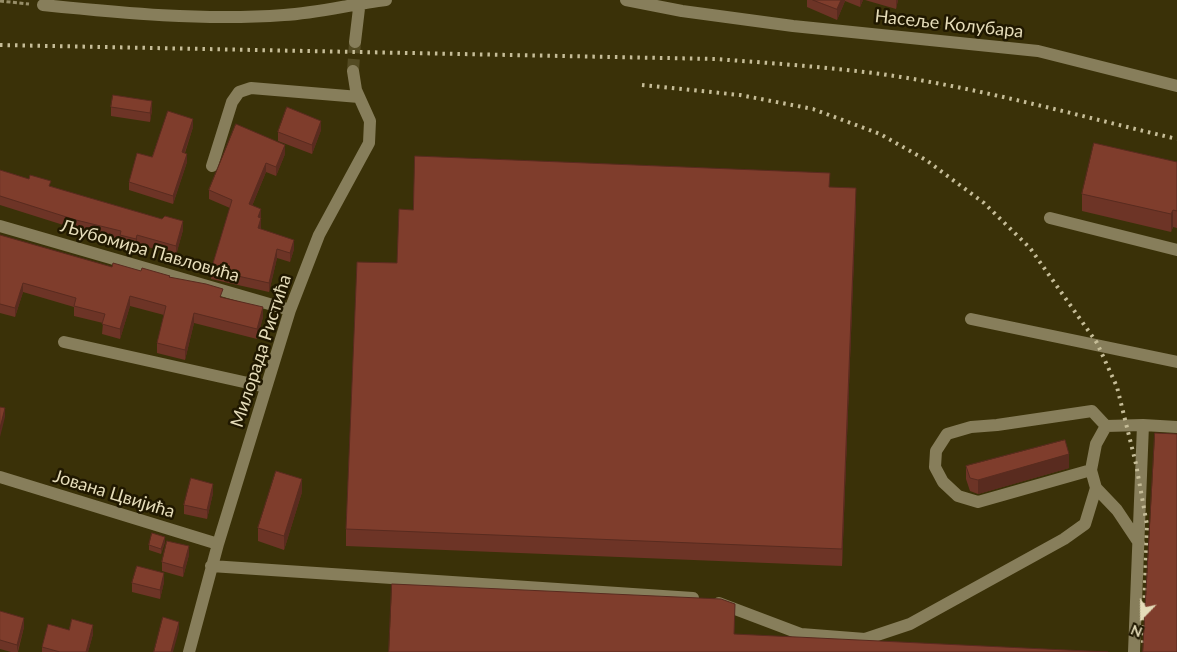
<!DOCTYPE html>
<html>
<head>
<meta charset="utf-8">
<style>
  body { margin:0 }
  #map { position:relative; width:1177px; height:652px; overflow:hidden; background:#3a3108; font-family:Lato,sans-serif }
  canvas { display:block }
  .north { position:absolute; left:1117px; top:592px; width:50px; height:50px; -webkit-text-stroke:4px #201800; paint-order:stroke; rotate:202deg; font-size:14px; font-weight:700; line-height:20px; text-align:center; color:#e5dcb9 }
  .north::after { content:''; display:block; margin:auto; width:18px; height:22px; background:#e5dcb9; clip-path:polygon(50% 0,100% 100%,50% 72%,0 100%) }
</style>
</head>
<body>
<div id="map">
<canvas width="1177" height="652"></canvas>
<div class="north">N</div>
</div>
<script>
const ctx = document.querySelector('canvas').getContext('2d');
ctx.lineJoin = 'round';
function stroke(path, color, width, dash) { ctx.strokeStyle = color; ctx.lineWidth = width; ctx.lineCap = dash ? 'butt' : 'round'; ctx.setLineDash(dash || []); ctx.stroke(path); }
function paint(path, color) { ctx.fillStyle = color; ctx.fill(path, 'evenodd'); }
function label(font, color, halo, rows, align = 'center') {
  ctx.font = font + ' Lato,sans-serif'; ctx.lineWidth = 5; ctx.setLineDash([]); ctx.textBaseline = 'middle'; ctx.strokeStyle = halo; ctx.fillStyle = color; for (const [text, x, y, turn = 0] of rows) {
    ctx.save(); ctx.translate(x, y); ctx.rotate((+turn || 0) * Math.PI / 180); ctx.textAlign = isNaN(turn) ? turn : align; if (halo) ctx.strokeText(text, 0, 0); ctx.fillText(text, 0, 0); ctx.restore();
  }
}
const minorTunnel = new Path2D(`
  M353 71 355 42`);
const path = new Path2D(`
  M0 1 29 4`);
const minor = new Path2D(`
  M626 0 682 11 793 26 1038 51 1177 86
  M43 5C122 13 204 21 284 15 318 13 352 4 386 0
  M355 42 360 0
  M212 166 232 102 239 92 251 88 359 97
  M1050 218 1177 250
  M0 226 290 310
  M971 319 1177 362
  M64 342 266 387
  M1091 470 978 502 958 496 943 482 935 467 936 451 947 434 971 427 997 425 1092 411 1106 426
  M0 477 218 544
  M1139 543 1117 510 1096 488 1091 470 1096 444 1106 426 1143 425
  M211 566 693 598
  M719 603 801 634 865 639 910 624 1064 539 1085 524 1096 488
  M189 652 218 544 290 310 319 235 369 143 370 121 356 90 353 71
  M1134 652 1143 425 1177 427`);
const rail = new Path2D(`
  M0 45 715 59C770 63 826 67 881 74 981 88 1079 116 1177 139
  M642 85 740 95 813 109 880 134 926 160 984 203 1030 248 1097 343 1117 387 1136 464 1147 525 1143 644`);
const wall = new Path2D(`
  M807 0H863L860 7 845 1 837 20 807 7Z
  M865 0H898L896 9Z
  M111 107 152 110 150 122 111 116Z
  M193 127 185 153 187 162 173 204 129 190V182L152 157Z
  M321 130 312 154 278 141V132Z
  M285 154 276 176 266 172 252 206 261 217V229L294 249 290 262 277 258 269 292 211 279V270L230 208 209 199V190Z
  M1177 162V228L1173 227 1171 232 1082 211V194Z
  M0 170 29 179 183 230 176 255 137 244 136 248 120 244V240L76 229 0 205Z
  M830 188 856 205 842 566 346 546V529L397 263 413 210Z
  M0 235 112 267 141 271 170 277 223 298 263 317 257 339 194 323 185 360 157 353V343L164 315 130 306 120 339 102 334 103 323 74 316V307L23 292 15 317 0 313Z
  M966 466 1069 468 978 494 970 491 966 479Z
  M302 492 284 550 258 541V528Z
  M213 493 207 519 184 514V505Z
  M165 542 161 554 149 550V545Z
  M189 555 183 577 162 571V562Z
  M164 582 160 599 132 592V583Z
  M0 611 24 627 18 652H11L0 649Z
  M69 630 93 634 88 652H42V647Z`);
const shadedWall = new Path2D(`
  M841 0H845V1L837 20V9Z
  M860 0H863L860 7Z
  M896 0H898L896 9Z
  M152 101V110L150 122V113Z
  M193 119V127L182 160V152Z
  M321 121V130L312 154V145Z
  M285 145V154L276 176V167Z
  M187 154V162L173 204V196Z
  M266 163V172L249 213V204Z
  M856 188V205L842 566V549Z
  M261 209V217L258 226V217Z
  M1173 210V227L1171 232V214Z
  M261 218V227L258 237V228Z
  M183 221V230L176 255V246Z
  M137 235V244L136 248V239Z
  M294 240V249L290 262V253Z
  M277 249V258L269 292V283Z
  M23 283V292L15 317V308Z
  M130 296V306L120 339V329Z
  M263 307V317L257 339V329Z
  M194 313V323L185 360V350Z
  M5 408V417L0 437V428Z
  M1069 454V468L978 494V480Z
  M302 479V492L284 550V536Z
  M213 484V493L207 519V510Z
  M165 537V542L161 554V549Z
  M189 546V555L183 577V568Z
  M164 573V582L160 599V590Z
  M24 618V627L17 652V645Z
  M179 622V630L173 652H171Z
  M93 625V634L88 652H86Z`);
const building = new Path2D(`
  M813 0H841L837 9Z
  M113 95 152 101 150 113 111 107Z
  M287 107 321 121 312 145 278 132Z
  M168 111 193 119 182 152 187 154 173 196 129 182 137 153 152 157Z
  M236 124 285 145 276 167 266 163 249 204 261 209 258 217 261 218 258 228 294 240 290 253 277 249 269 283 211 270 232 200 209 190Z
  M1094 143 1177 162V211L1173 210 1171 214 1082 194Z
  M415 156 830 173 829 187 856 188 842 549 346 529 357 262 397 263 399 209 413 210Z
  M0 170 29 179 30 175 51 181 49 186 162 219 165 216 183 221 176 246 137 235 136 239 120 235 121 231 76 220 0 196Z
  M0 235 112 267 113 263 141 271 142 268 170 276 169 277 206 284 223 289 220 297 263 307 257 329 194 313 185 350 157 343 166 306 130 296 120 329 102 324 105 314 74 306 76 298 23 283 15 308 0 304Z
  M0 407 5 408 0 428Z
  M1155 433 1177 434V652H1143Z
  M1065 440 1069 454 978 480 970 478 966 466Z
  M276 471 302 479 284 536 258 528Z
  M191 478 213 484 207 510 184 505Z
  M152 533 165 537 161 549 149 545Z
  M167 541 189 546 183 568 162 562Z
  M137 566 164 573 160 590 132 583Z
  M392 584 721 599 735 604 734 634 1108 652H389Z
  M0 611 24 618 17 645 0 640Z
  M163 617 179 622 171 652H154Z
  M72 619 93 625 86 652H60L42 647 48 624 69 630Z`);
const streetNames = [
  ["Насеље Колубара",949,24,6],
  ["Љубомира Павловића",150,251,16],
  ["Милорада Ристића",261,351,-72],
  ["Јована Цвијића",114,494,17]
];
stroke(minorTunnel, '#544b23', 12, [12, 6]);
stroke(path, '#978e68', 3, [4, 2.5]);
stroke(minor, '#877e5b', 12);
stroke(rail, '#c6bd98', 4, [2.5, 5]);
paint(wall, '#6d3426');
paint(shadedWall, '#592b1f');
paint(building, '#7f3d2c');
stroke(building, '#592b1f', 1);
label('18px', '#e5dcb9', '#201800', streetNames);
</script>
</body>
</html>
